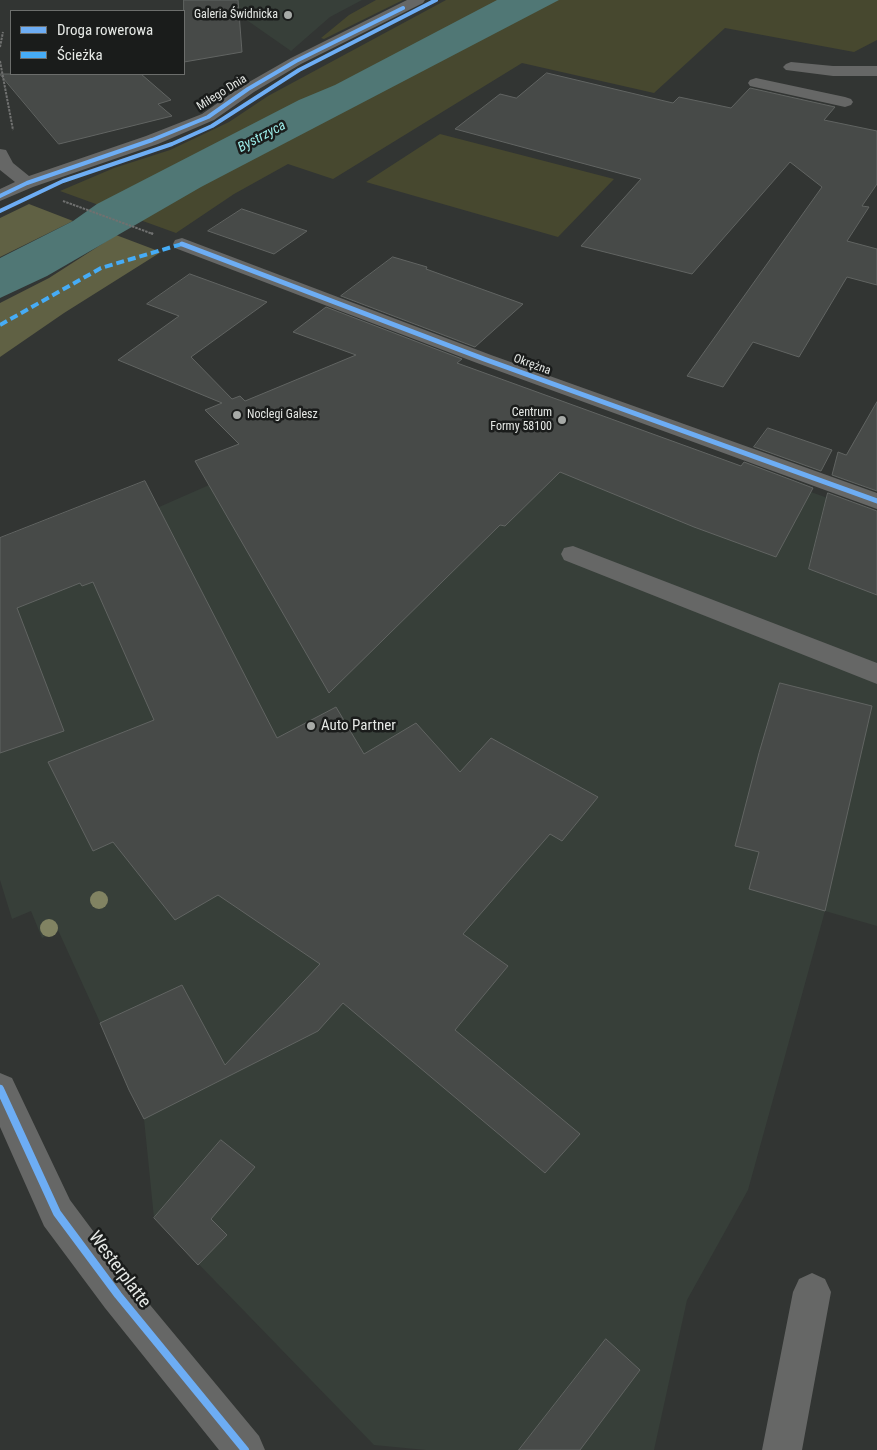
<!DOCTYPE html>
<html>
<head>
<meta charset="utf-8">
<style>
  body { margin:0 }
  #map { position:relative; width:877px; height:1450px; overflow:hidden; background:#323533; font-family:"Roboto Condensed",sans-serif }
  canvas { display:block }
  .legend { position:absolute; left:10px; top:10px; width:175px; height:65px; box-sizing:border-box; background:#1a1c1b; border:1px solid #6c6e6c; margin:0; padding:6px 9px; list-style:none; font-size:15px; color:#e6e9e6 }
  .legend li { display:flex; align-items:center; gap:10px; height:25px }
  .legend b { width:25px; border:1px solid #6c6e6c }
</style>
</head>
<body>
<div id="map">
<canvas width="877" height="1450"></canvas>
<ul class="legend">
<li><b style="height:6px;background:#6dadf4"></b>Droga rowerowa</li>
<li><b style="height:6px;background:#46acf6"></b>Ścieżka</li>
</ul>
</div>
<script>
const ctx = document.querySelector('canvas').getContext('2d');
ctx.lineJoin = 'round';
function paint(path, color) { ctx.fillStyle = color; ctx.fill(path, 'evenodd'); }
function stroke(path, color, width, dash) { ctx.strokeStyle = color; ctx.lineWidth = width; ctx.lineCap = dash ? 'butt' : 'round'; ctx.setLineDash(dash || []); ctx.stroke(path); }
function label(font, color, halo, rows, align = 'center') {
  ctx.font = font + ' "Roboto Condensed",sans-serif'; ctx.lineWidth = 5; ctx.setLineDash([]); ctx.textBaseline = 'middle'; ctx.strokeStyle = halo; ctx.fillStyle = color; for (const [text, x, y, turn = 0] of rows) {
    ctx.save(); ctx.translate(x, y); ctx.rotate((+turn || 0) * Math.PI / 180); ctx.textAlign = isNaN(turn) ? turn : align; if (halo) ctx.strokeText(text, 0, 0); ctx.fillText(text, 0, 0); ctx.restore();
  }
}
const built = new Path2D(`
  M215 0H362L330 17 291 51 238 14Z
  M473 369 877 516V926L825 911 748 1190 687 1300 654 1450H426L374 1445 154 1218 144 1119 58 930 42 938 31 911 12 919 0 880V574L150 511Z`);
const green = new Path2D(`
  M376 0H403L324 39 321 38 349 15Z
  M446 0H877V40L854 52 725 28 654 93 522 63 333 179 288 164 234 194 176 233 60 191 114 168 170 150 229 122 268 96Z
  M440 134 614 179 558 237 366 182Z`);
const forest = new Path2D(`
  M29 204 73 221 0 257V218Z
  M116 235 161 252 64 313 0 357V303L49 278Z`);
const water = new Path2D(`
  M497 0H559L201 187 47 276 0 298V258L73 221 97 204 299 100 335 85Z`);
const building = new Path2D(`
  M184 0H238L242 52 184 62Z
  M547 73 673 103 679 97 731 108 750 88 835 107 824 120 877 131V184L862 206 869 207 847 241 877 249V285L847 277 799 357 753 342 723 387 687 376 822 187 790 162 692 274 581 246 641 179 455 129 500 94 516 98Z
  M0 74H141L171 100 158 104 172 116 59 144Z
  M242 209 307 231 274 254 208 231Z
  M393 257 427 267 426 269 523 304 475 347 341 296Z
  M190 274 267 302 191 357 232 399 240 396 245 401 356 355 293 332 326 307 462 359 457 363 741 466 744 462 813 488 776 557 694 527 560 472 505 526 500 525 329 693 195 461 239 444 205 410 222 403 118 360 179 316 147 304Z
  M877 402V491L832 475 838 452 846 455Z
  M768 428 832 450 821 471 754 447Z
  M145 481 277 738 336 707 364 754 416 723 460 772 491 738 598 797 562 841 550 834 463 934 508 966 455 1030 580 1134 545 1173 343 1003 318 1031 144 1119 129 1090 100 1023 182 985 225 1065 320 964 218 895 175 920 113 842 93 851 48 762 154 720 93 582 82 586 80 583 17 608 64 731 0 753V538Z
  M828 493 877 511V595L809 569Z
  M780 683 872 706 825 911 749 889 759 852 735 846 759 753Z
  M221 1140 255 1167 211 1219 227 1235 198 1265 154 1218Z
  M606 1339 640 1370 580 1450H519Z`);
const pathFar1 = new Path2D(`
  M0 47 3 32
  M0 61 13 130
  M63 201 153 234`);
const path = new Path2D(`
  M151 233 153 234`);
const minor = new Path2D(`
  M407 0H425L423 3 301 64 254 92 214 120 158 144 33 187 0 201V189L15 182 0 170V149L6 150 13 163 29 176 146 136 202 114 242 86 291 58Z
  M791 62 833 66H877V76H833L786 70 783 67 786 64Z
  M756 78 845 97 851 99 853 102 851 105 845 107 750 86 748 83 750 80Z
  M182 238 491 355 877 493V509L477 363 175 248 173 244 175 240Z
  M573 546 877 663V684L564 560 561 554 564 548Z
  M0 1073 12 1078 70 1200 131 1282 259 1436 265 1450H219L105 1308 44 1226 0 1127Z
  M812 1273 825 1279 831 1292 802 1450H762L793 1292 799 1279Z`);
const quiet = new Path2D(`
  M0 325 101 268 182 244`);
const cyclewayFar2 = new Path2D(`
  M0 196 27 183 152 140 208 117 248 89 296 61 403 8
  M0 211 63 181 172 144 212 126 299 70 436 0`);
const cyclewayFar1 = new Path2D(`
  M182 244 484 359 877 501`);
const cycleway = new Path2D(`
  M0 1089 57 1213 118 1295 245 1450`);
const trees = [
  [99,900],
  [49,928]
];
const markers = [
  [288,15,5,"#a7aaa7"],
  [237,415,5,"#a7aaa7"],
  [562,420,5,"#a7aaa7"],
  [311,726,5,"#a7aaa7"]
];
const farPoinames = [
  ["Galeria Świdnicka",278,15],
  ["Centrum",552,413],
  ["Formy 58100",552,427],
  ["Noclegi Galesz",247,415,"left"]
];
const farStreetnames = [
  ["Miłego Dnia",222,93,-32],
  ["Okrężna",532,365,20]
];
const farWaternames = [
  ["Bystrzyca",262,137,-28]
];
const poiNames = [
  ["Auto Partner",321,726]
];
const nearStreetnames = [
  ["Westerplatte",119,1270,53]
];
paint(built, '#373f39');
paint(green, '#47482f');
paint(forest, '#606144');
paint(water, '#507775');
paint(building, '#474a48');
stroke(building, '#616462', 1);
stroke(pathFar1, '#707170', 2, [2.5, 1]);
stroke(path, '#707170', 2.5, [3, 2]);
paint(minor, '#666766');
stroke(quiet, '#46acf6', 4, [8, 4]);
stroke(cyclewayFar2, '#6dadf4', 4);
stroke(cyclewayFar1, '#6dadf4', 5);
stroke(cycleway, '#6dadf4', 8);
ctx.fillStyle = '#818362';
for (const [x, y] of trees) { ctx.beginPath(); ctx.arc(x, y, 9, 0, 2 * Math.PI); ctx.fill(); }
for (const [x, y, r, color] of markers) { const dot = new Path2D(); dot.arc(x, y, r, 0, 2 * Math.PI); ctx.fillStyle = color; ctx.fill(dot); stroke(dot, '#1a1c1b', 2); }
label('12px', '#e6e9e6', '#1a1c1b', farPoinames, 'right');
label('12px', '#e6e9e6', '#1a1c1b', farStreetnames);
label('italic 14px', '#9ae9e6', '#1a1c1b', farWaternames);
label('15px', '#e6e9e6', '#1a1c1b', poiNames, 'left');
label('18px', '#e6e9e6', '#1a1c1b', nearStreetnames);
</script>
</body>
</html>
